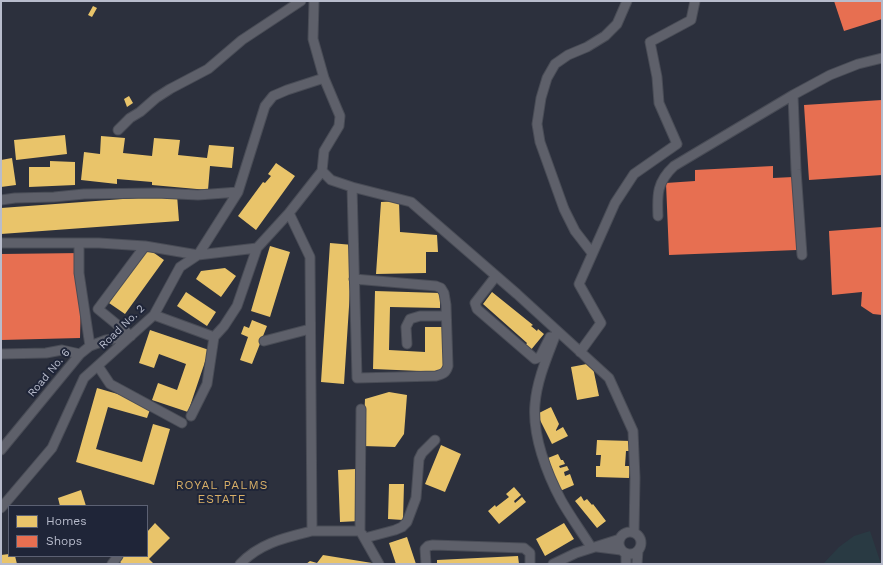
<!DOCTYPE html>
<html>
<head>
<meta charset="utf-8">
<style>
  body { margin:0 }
  #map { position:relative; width:883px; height:565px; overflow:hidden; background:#2c303d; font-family:"Work Sans",sans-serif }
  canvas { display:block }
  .frame { position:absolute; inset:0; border:2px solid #b8bccc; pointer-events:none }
  .legend { position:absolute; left:8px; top:505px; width:140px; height:52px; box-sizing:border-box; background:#1f2538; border:1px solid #5c6173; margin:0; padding:5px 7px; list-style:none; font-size:12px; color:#b8bccc }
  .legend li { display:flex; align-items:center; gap:8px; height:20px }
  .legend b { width:20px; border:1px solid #5c6173 }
</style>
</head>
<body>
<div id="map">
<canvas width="883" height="565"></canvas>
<div class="frame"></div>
<ul class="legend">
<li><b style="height:11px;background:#e9c46a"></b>Homes</li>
<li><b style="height:11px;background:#e76f51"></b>Shops</li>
</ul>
</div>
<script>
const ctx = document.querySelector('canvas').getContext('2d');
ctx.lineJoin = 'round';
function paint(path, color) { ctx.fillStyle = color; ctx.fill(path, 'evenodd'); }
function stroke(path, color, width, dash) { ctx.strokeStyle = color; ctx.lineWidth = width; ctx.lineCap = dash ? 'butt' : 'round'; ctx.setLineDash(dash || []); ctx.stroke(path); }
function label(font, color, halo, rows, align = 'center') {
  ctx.font = font + ' "Work Sans",sans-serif'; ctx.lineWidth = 4; ctx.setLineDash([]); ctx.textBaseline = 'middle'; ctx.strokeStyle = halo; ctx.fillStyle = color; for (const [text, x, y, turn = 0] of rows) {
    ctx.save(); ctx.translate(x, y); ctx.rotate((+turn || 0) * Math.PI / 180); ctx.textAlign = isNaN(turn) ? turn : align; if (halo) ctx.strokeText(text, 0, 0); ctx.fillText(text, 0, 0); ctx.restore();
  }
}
const green = new Path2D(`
  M870 531 881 564H823L839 547 854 536Z`);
const homes = new Path2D(`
  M93 6 97 8 92 17 88 15Z
  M129 96 133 103 127 107 124 99Z
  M65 135 67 154 16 160 14 140Z
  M101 136 125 138 123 153 152 156 154 138 180 140 178 155 207 158 209 145 234 147 232 168 210 166 208 190 152 185V182L117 179V184L81 180 84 152 100 154Z
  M12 158 16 185 1 187V160Z
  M50 161 75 162V185L29 187V167H50Z
  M276 163 295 176 256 230 238 216 263 182 265 183 271 176 268 174Z
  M177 195 179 221 1 234V208Z
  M399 201 400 232 437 235 438 252H426V273L376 274 381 202Z
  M330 243 353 245 344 384 321 382Z
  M270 246 290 252 270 317 251 311Z
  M147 248 164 260 125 314 109 303Z
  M225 268 236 276 221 297 196 279 201 271Z
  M375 291 440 293V308L390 307 389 350 425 352V327H445L444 372 373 369Z
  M186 292 216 312 207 326 177 306Z
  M492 292 533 325 531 326 537 331 538 329 544 334 530 351 525 346 527 343 483 304Z
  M252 320 267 326 252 364 240 360 248 337 241 334 244 326 249 328Z
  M150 330 209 350 188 412 152 400 158 383 177 390 186 364 159 354 154 368 139 363Z
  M592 363 599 396 577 400 571 367Z
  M97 388 152 404 147 418 108 407 96 449 142 462 153 424 170 429 154 485 76 462Z
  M389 392 407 395 404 434 395 447 363 446 365 399Z
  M551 407 559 424 556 430V431L563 427 568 436 552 444 537 414Z
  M597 440 631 441V451H626L625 466H630L629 478 596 477V466H600L601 455H596Z
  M441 445 461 454 445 492 425 484Z
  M558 454 561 460H563L565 464 559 466 560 468 567 466 569 470 564 472 565 476 570 474 574 485 560 491 548 458Z
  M356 469 359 521 340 522 338 470Z
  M389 484H404L403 520 388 519Z
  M514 487 521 495 514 501 515 503 522 497 526 502 499 524 488 511 495 505 496 507 509 497 506 494Z
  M81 490 86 506H60L58 498Z
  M581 496 584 501 587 499 592 505 593 504 606 521 597 528 575 501Z
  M155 523 170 538 149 559 154 564H122L118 560 122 556H147V532Z
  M564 523 574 539 545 556 536 539Z
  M407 537 416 564H396L389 543Z
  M9 554V556H15L17 564H1V555Z
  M323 555 372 563V564H306L310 561 317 563Z
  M518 556 519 564H437V560Z`);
const shops = new Path2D(`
  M834 1H882V19L844 31Z
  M882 100V175L809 180 804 105Z
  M773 166V178L793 177 797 250 669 255 666 183 695 181V170Z
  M882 227V315L873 314 861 306 862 292 832 295 829 231Z
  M82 253 80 338 1 340V254Z`);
const minor = new Path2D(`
  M793 95 796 170 802 255
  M118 130 130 118 140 112 156 98 170 89 208 69 242 40 301 1
  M322 171 331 180 352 187 411 202 517 294 609 378 633 431 635 478 634 533
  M352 187 357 378 436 376C443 374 446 373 448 366L446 305 444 293 441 288 436 286 354 279
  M1 200 15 198 54 197 84 194 157 193 198 195 238 192
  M289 213 310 257 312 531H360L361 409
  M658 216C657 194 657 182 674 166L793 95 830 75 858 64 882 58
  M1 243H99L145 246 198 255 257 248 289 213 322 171 324 151 339 126 340 116 324 78 313 39 314 1
  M79 243V273L90 346
  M592 253 575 231 564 209 540 142 537 124 541 98 547 78 555 64 568 55 587 47 605 36 617 24 627 1
  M496 276 475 303 477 309 535 359 540 357 550 337
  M154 315 214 337 224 326 237 306 257 248
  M557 331C548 355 537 379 535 404 532 435 547 474 561 500 570 516 581 531 591 547
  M131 336 98 309 145 246
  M264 341 310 329
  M407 344 406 327 410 319 420 316H446
  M580 352 601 323 579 284 615 203 634 174 677 144 659 103 657 77 650 42 691 20 695 1
  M1 354 46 353 62 350 80 354
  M98 366 110 384 182 423
  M191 416 207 384 214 337
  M1 450 80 354 90 346 106 340 131 336
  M1 508 52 448 84 378 154 315 180 267 198 255 238 192 265 106 273 96 287 90 324 78
  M619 543a11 11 0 1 1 22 0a11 11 0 1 1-22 0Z
  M362 534 379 564
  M365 538 395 530 402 527 407 522 416 498 419 459 422 453 435 440
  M597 547 621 550
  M626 553V564
  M112 564 118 556
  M240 564C260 543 284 538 312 531
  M426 564 425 549 428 546 433 545 524 548 530 553V564
  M553 564 576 553 620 539
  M637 564 638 551`);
const streetNames = [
  ["Road No. 2",122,327,-44],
  ["Road No. 6",49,373,-50]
];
const neighbourhoodNames = [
  ["ROYAL PALMS",222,485],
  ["ESTATE",222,499]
];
paint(green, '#293a43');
paint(homes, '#e9c46a');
paint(shops, '#e76f51');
stroke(minor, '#494c56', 11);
stroke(minor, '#5e606a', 9);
label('11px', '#b8bccc', '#1f2538', streetNames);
ctx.letterSpacing = '1px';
label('12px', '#d8af67', '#1f2538', neighbourhoodNames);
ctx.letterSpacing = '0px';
</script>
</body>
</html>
